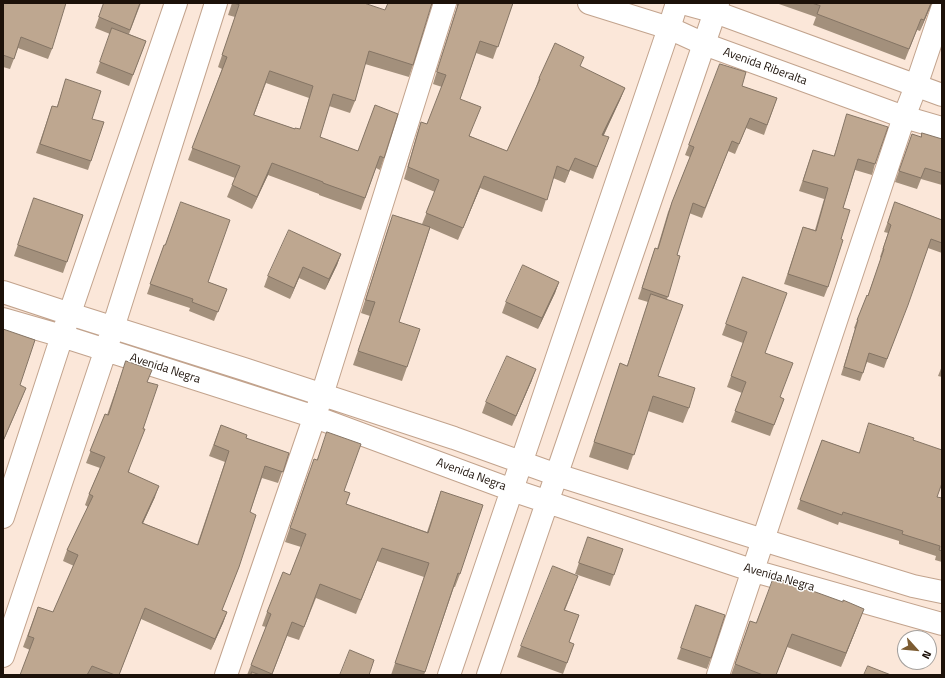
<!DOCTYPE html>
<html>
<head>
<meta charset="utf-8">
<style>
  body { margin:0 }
  #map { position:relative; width:945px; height:678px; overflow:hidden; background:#fbe7d9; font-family:"Titillium Web",sans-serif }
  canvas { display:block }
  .frame { position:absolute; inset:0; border:4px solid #1c1109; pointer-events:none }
  .north { position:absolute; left:897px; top:630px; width:40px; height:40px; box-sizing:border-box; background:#fff; border:1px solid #a4a09d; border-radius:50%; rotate:117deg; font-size:11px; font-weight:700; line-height:16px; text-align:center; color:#1c1109 }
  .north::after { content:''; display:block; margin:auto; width:14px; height:18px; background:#7c5c32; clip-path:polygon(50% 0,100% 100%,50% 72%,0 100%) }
</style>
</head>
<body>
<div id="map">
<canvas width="945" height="678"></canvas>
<div class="frame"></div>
<div class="north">N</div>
</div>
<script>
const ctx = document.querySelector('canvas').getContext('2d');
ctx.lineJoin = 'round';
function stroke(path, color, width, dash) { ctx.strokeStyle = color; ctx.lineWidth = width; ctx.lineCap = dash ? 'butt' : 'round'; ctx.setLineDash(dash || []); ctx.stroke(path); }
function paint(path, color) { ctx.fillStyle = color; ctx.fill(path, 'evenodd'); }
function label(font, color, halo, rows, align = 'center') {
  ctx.font = font + ' "Titillium Web",sans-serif'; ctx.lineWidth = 3; ctx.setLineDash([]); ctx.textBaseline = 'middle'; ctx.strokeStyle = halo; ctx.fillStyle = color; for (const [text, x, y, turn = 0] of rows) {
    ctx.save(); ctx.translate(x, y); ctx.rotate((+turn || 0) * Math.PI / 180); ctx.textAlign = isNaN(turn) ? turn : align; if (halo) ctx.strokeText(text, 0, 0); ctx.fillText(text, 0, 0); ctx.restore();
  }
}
const minor = new Path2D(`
  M3 292 70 314 244 369 454 438 557 475 763 540 913 586 942 592
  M3 319 62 336 315 417 512 490 754 571 942 624
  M3 517 62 336 176 3
  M3 656 113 328 216 3
  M226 675 322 395 445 3
  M449 675 669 28 677 3
  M488 675 718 3
  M718 675 904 117 916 86 942 9`);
const tertiary = new Path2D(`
  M589 3 669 28 704 44 904 117 942 128
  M682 3 715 12 942 95`);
const wall = new Path2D(`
  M3 3 52 49 48 59 18 48 10 69 3 67Z
  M104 3H141L129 34 146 41 129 86 96 73 110 34 95 28Z
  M232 3H364L413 65 409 77 365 64 355 101 350 113 329 106 320 137 358 151 375 105 384 158 380 170 376 168 361 210 319 195V194L268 175 252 209 227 197 235 178 188 160 222 69 218 67 235 17 228 15ZM266 83 309 98 300 129H295L254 115Z
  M457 3H513L493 59 476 53 460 99 470 136 507 151 535 90 539 78 581 67 625 88 620 100 604 135V149L593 179 570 170 565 183 553 178 542 212 480 188 458 240 430 228 399 322 407 367 402 381 353 365 370 316 361 313 388 229 393 215 422 224 435 192 404 179 417 134 421 122 427 124 442 87 433 84 457 7Z
  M776 3H932L920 31 917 30 905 60 813 25 816 17Z
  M720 64 742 86 777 98 764 135 746 128 735 154 728 151 702 218 689 213 677 255 680 256 667 299 658 376 689 408 683 423 648 411 628 470 589 457 620 363 627 366 648 302 638 299 655 248 657 249 668 212 690 157 685 155Z
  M66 79 92 119 91 161 88 170 36 153 52 106 57 107Z
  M847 114 875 164 872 175 855 170 843 208 841 239 828 287 824 297 784 284 803 227 815 230 824 199 799 191 813 150 834 156Z
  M912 134 920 137 942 139V185L921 179 917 189 895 182Z
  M34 198 83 215 63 273 14 256Z
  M895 202 942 220V253L928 248 884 368 867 362 860 381 841 375 855 329 854 328 867 295H868L881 258 880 257 888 233 884 232Z
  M164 245 208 282 227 289 214 321 189 311 190 308 147 294Z
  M341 254 337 265 325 290 299 278 290 299 264 287 268 276Z
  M743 277 765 353 780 397 784 399 770 436 731 422 742 393 727 387 743 343 722 335Z
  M559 282 555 293 538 329 502 313 506 302Z
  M126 361 147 382 129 472 155 497 143 523 197 545 225 462 209 456 221 425 246 438 289 453 278 483 262 478 250 512 239 567 222 610 227 612 223 623 211 650 141 619 119 675H20L30 650 23 647 38 607 53 612 74 566 63 561 67 550 88 507 85 505 89 494 100 468 86 463 105 414 107 415Z
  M942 366V377L938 376Z
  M532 380 512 426 482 413 486 402Z
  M822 440 859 453 913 440 937 497 942 498V562L935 560 936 556 899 544V541L839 522 838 525 797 509Z
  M309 472 344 491 346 504 427 532 441 491 460 574 455 587H454L424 675H391L424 577 377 561 356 614 316 598 299 640 287 636 272 675H247L266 627 262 626 267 612 290 575 301 547 285 542Z
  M588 537 623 549 610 586 575 574Z
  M574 587 565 610 579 615 569 642 570 655 563 674 517 657 521 646Z
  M696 605 711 658 707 669 677 659Z
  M750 621 756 623 859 622 841 667 787 647 776 675H731Z`);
const shadedWall = new Path2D(`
  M931 3H932L920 31 924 20Z
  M625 88 620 100 598 147 602 135Z
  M575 158 570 170 565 183 569 171Z
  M272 163 268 175 252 209 257 197Z
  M484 176 480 188 458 240 463 228Z
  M341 254 337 265 325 290 329 279Z
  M303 267 299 278 290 299 294 288Z
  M559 282 555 293 538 329 542 318Z
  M536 369 532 380 512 426 516 416Z
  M26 388 22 398 3 442V441Z
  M159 486 155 497 138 534 142 523Z
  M864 609 859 622 841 667 846 653Z
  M227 612 223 623 211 650 215 639Z`);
const building = new Path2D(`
  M3 3H66L52 49 21 37 14 59 3 55Z
  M104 3H140L130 30 99 17Z
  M234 3H364L385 10 388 3H432L413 65 369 51 355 101 333 94 320 137 358 151 375 105 398 114 384 158 380 156 365 198 323 183V182L272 163 257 197 232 185 240 166 192 148 227 57 222 55 239 5ZM270 71 313 86 300 129 295 128V129L254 115Z
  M459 3H513L498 47 480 41 460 99 481 107 469 136 507 151 540 79 539 78 555 43 584 57 580 66 625 88 602 135 609 137 597 167 575 158 569 171 557 166 547 200 484 176 463 228 426 213 439 180 408 167 421 122 427 124 446 75 437 72Z
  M812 3H931L924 20 921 19 909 49 817 14 820 6Z
  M112 28 146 41 133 75 100 62Z
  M720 64 746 72 742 86 777 98 767 125 750 118 739 144 732 141 705 208 693 203 677 255 680 256 668 297 642 288 655 248 658 249 672 202 694 147 689 145Z
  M66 79 101 91 92 119 104 122 91 161 40 144 52 106 57 107Z
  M847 114 888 127 875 164 858 159 843 208 850 210 841 239 843 240 828 287 788 274 803 227 816 231 828 188 803 181 813 150 834 156Z
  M922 133 942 139V173L925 168 921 178 899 171 912 134 921 137Z
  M34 198 83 215 67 262 18 245Z
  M181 202 230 220 208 282 227 289 218 312 192 302 193 299 150 284 164 245H165Z
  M895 202 942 220V243L931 239 908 305 887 359 869 353 863 373 844 367 858 320H857L867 295 868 296 884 249H883L891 225 888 223Z
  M393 215 430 227 399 322 420 329 407 367 358 351 375 302 366 300Z
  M289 230 341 254 329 279 303 267 294 288 268 276Z
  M523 265 559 282 542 318 506 302Z
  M743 277 787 293 765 353 793 363 780 397 784 399 774 425 735 411 746 382 731 376 747 332 726 324Z
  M651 294 683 305 658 376 695 388 689 408 653 396 634 455 594 442 620 363 627 366Z
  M3 329 35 340 20 385 26 388 3 441Z
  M507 356 536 369 516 416 486 402Z
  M126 361 152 370 147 382 158 385 143 429H145L128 472 159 486 142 523 198 545 229 451 214 445 221 425 247 435 246 438 289 453 283 472 265 466 250 512 256 515 239 567 222 610 227 612 215 639 145 608 119 675H115L92 666 87 675H20L34 638 28 636 38 607 53 612 78 555 67 550 93 496 89 494 105 457 90 451 105 414 108 415Z
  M869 423 914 438 913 440 942 450V483L937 497 942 498V551L939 550 940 546 902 534 903 531 843 512 842 515 800 500 822 440 859 453Z
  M327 432 361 444 344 491 350 493 346 504 428 533 441 491 483 505 460 574 458 573 425 672 395 663 429 563 382 548 361 600 320 584 304 627 292 622 272 674 251 665 271 614 267 612 283 572 290 575 306 534 290 528 314 459 317 460Z
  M588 537 623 549 614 575 579 563Z
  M553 566 578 576 564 610 579 615 569 642 574 644 567 663 521 646Z
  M774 577 843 602V600L864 609 846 653 792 634 776 675H763L735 664 750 621 756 623Z
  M696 605 725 615 711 658 681 648Z
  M350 650 374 660 369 675H340Z
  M868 666 891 675H864Z
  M252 672 260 675H251Z`);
const streetNames = [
  ["Avenida Riberalta",765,67,20],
  ["Avenida Negra",165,369,18],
  ["Avenida Negra",471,475,20],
  ["Avenida Negra",779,578,16]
];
stroke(minor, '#c2a38d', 24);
stroke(tertiary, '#c2a38d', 24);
stroke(minor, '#fff', 22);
stroke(tertiary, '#fff', 22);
paint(wall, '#a3907c');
paint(shadedWall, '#857565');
paint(building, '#bea790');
stroke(building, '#857565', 1);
label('12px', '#1c1109', '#fff', streetNames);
</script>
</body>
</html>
